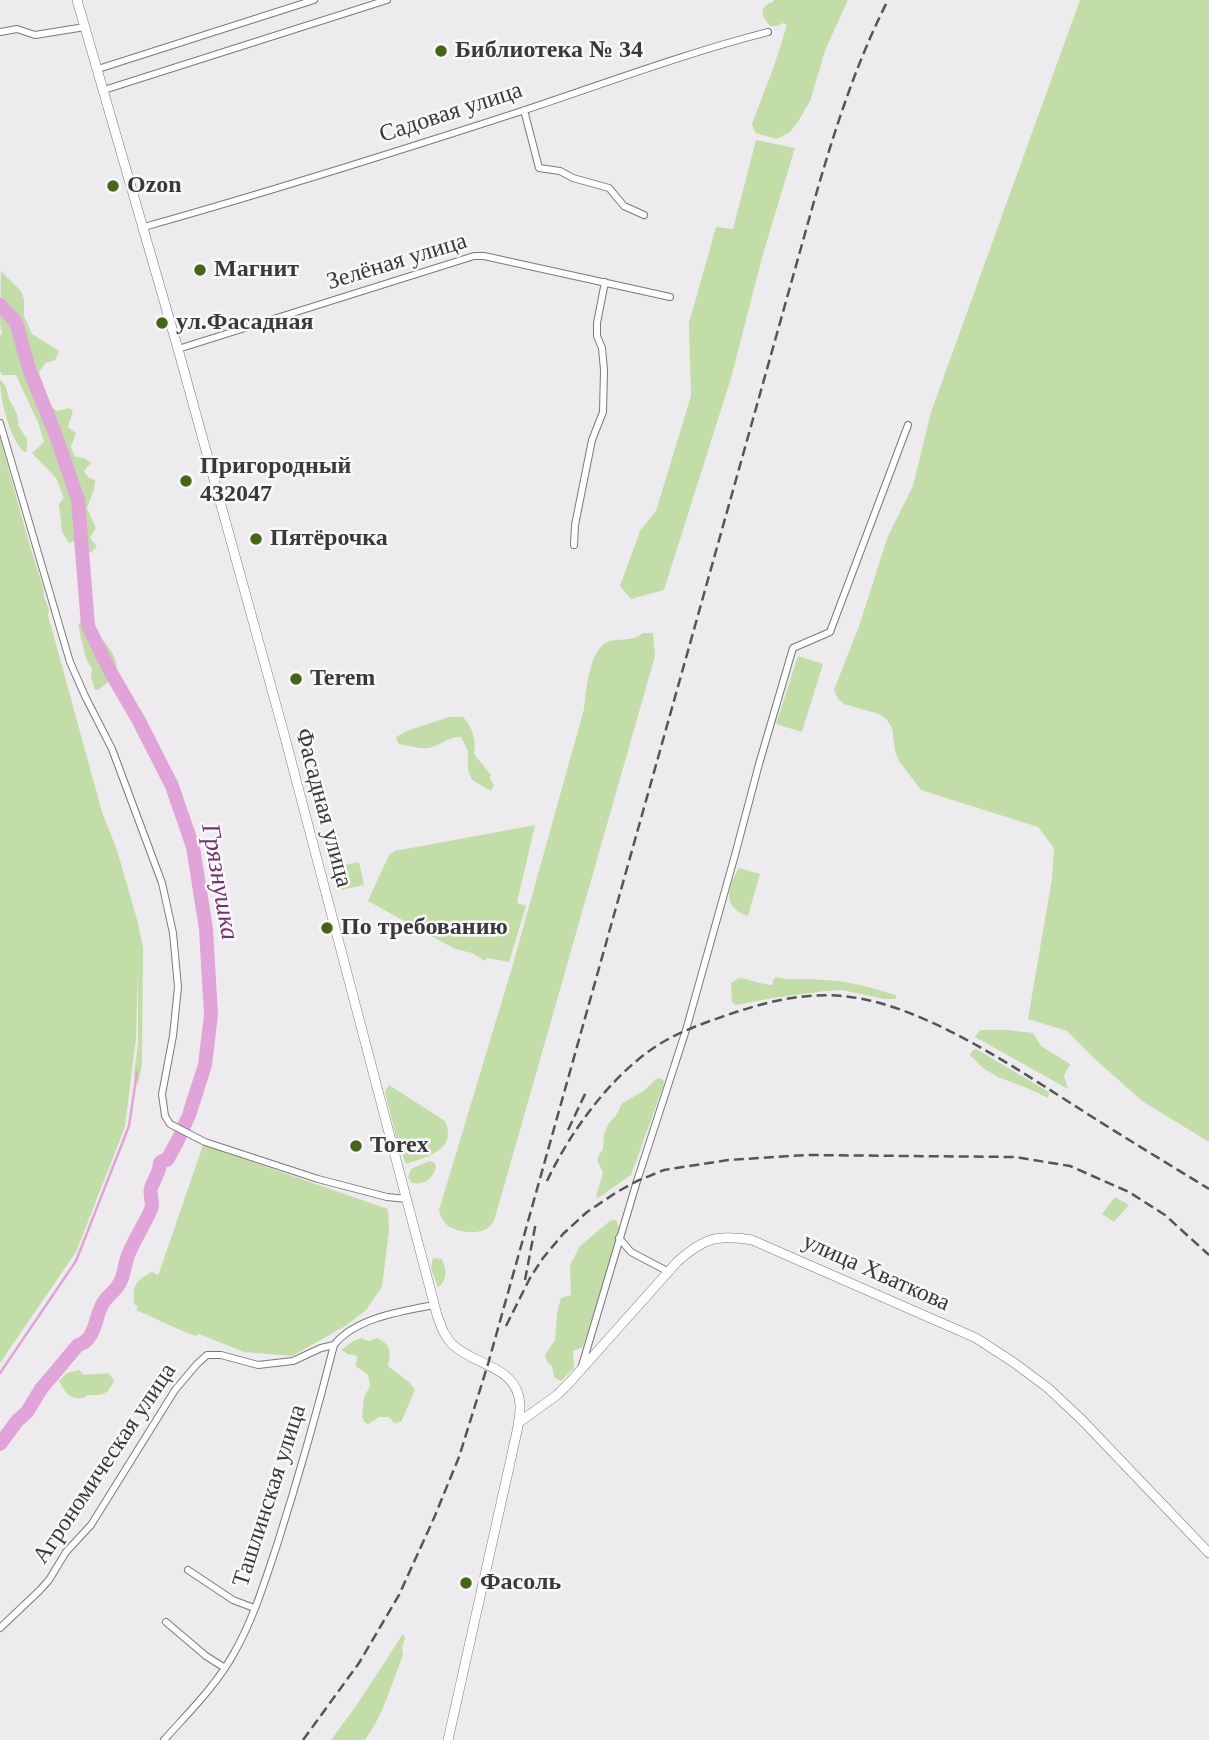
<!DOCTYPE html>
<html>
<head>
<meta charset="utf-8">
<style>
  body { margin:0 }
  canvas { display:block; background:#eeebee }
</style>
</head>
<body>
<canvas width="1209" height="1740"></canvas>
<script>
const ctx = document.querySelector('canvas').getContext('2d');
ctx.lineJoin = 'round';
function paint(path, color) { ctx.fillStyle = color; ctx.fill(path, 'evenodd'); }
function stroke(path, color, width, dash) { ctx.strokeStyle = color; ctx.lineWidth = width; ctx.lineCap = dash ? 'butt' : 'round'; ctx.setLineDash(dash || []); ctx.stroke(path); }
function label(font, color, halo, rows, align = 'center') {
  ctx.font = font + ' "Times New Roman",serif'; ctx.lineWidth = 5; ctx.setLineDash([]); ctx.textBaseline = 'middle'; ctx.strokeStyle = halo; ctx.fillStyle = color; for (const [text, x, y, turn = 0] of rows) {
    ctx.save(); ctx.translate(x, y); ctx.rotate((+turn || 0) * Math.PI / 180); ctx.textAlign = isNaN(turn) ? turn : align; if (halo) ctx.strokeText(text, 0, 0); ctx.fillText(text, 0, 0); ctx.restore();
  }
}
const green = new Path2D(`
  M774 0H848L826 48 810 101 799 120 790 132 777 139 755 133 752 124 774 66 787 25 783 23 777 26H770L764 18 762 10 767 4 773 2Z
  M1080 0H1209V1142L1142 1101 1096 1060 1067 1031 1028 1019 1052 878 1054 848 1038 827 921 790 899 761 895 751 892 728 887 720 879 714 844 704 838 699 834 690 859 626 888 536 913 486 931 412Z
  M756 140 795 148 763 254 731 378 664 590 631 599 620 586 640 531 656 511 691 396 689 323 716 227 733 229Z
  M1 271 21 291 24 299V316L32 334 59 351 55 360 45 363 39 373 51 406 57 411 70 408 73 413 70 420 68 427 76 433 71 447 75 457 84 458 91 463 84 471 88 477 95 480 94 489 87 508 96 528 90 538 97 546 91 553 78 540 69 543 62 532 59 504 64 498 56 478 32 453 44 442 39 425 16 375H2L0 371V335L2 334 0 322Z
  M0 379 6 387 9 399 17 414 19 427 27 439V451L24 452C9 437 0 399 0 379Z
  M0 438 29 543 43 587 44 597 49 610 48 615 102 812 117 850 138 923 143 948 142 1064 138 1084 135 1082 134 1074 138 1043V972L136 1038 125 1127 76 1252 0 1363Z
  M83 620C94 631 125 657 115 675 111 681 103 686 98 690H95L91 678 92 669 86 659 78 625Z
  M643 633H653L655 656 496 1214C495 1218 494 1222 491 1225 483 1235 463 1233 452 1228 445 1225 440 1217 439 1210L513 964 584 709C586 691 589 652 606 643 614 638 625 641 634 638 637 637 640 635 643 633Z
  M798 656 823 664 802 732 776 724Z
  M448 717H463C473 727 476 741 474 754L491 775 490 778 494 785 491 791 472 780 468 770V751L461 737C448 736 441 746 428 748 419 749 408 745 399 744L396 738C404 729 435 723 448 717Z
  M535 825 517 903 526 906 509 962 487 958 485 961 472 953 455 949 368 901 389 855 395 851Z
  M359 862 364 885 336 891 330 868Z
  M739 868 760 874 748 916C721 907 728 887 739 868Z
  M776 977C793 981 808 978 825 980 849 981 873 988 896 995V999H884L842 990 825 991 773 998 736 1005 732 1002 731 983 739 978C751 979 761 985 773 985V980Z
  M980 1030H1008L1033 1033 1041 1046 1070 1064 1064 1076 1068 1089 975 1037Z
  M976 1049 1049 1092 1048 1098 1027 1088 998 1077 983 1068 970 1055 973 1050Z
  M661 1078 664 1081 663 1087 631 1175 598 1198 596 1196 603 1173 597 1160 599 1155 603 1149 604 1134 609 1123 617 1114 622 1103 644 1091 656 1079Z
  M389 1085 445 1121C458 1150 426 1157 406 1164L398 1145 385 1092Z
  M203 1145 388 1209 389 1231 382 1287 366 1310 347 1325 292 1356 244 1352 199 1334 196 1336C175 1329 156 1318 136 1310L138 1307 134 1304C133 1284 135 1281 152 1272L158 1275 159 1273Z
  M429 1161 434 1162 436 1166C434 1178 423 1187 411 1182L408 1177 411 1169Z
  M1115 1197 1129 1205 1114 1222 1102 1214Z
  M611 1220H616L620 1229 583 1347 573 1351 574 1368 561 1381 554 1377 552 1366 547 1362 545 1355 555 1340 557 1313 561 1298 571 1295 570 1265 580 1246Z
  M433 1258 442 1259C446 1270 448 1276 440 1286L438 1287 431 1268Z
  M361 1338 369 1341 377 1338C392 1345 391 1351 388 1366L409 1382 415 1390 401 1422 394 1423 389 1417H379L369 1424 365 1423 362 1417 364 1397 370 1386 368 1375 356 1366 357 1356 347 1354 342 1350 350 1343Z
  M79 1370 84 1375 108 1373 114 1380C109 1393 105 1395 92 1395 81 1395 92 1396 81 1398 69 1400 64 1390 59 1381L67 1373Z
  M403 1634 405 1638 402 1648 403 1655C392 1683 383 1716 365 1740H331L356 1706Z`);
const stream = new Path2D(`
  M0 1373 76 1261 129 1126 137 1072`);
const river = new Path2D(`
  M0 305 16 322 29 369 55 433 78 500 88 626 110 671 139 721 172 786 193 847 206 929 211 1015 205 1065 189 1115 177 1142 167 1160 162 1161 160 1163C160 1172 154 1179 151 1188 149 1196 154 1202 151 1209 145 1224 135 1238 129 1253 124 1263 125 1275 119 1284 115 1292 106 1296 102 1305 95 1318 95 1341 78 1345L41 1389 27 1412 17 1421 0 1444`);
const street = new Path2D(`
  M0 32 17 29 35 35 85 27
  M98 69 314 0
  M104 90 387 0
  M524 110 539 168 560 171 573 178 609 188 624 206 644 215
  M144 227C272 191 399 151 525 110 606 83 686 53 768 32
  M178 349 474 256H484L670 297
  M0 423 70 662 85 696 112 749 162 883 173 933 178 987 173 1036 162 1094 165 1116 170 1124 205 1142 318 1179 387 1197 407 1199
  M574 545 575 525 592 440 603 412 604 370 602 348 597 336V323L605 282
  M619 1238 631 1252 669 1272
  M581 1369 637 1181 686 1030 735 855 759 764 793 648 830 632 908 425
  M188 1570 233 1600 254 1608
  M166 1622 206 1656 225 1668
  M0 1628 39 1591 49 1580 66 1552 91 1525 175 1390 197 1364 207 1355H221L258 1365 293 1361 321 1348 334 1345
  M164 1740C188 1713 216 1686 234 1653 253 1620 265 1581 277 1545 298 1479 317 1412 334 1345 355 1318 402 1311 434 1305`);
const secondary = new Path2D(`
  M77 0 178 349 283 730 437 1315C441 1326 444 1336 452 1344 474 1366 517 1365 520 1404 521 1420 515 1438 512 1454L448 1740
  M518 1423 557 1395 570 1382 677 1262C704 1238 717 1234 752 1240L976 1338 1013 1362 1048 1388 1082 1420 1209 1553`);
const rail = new Path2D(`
  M568 1130 586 1092
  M547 1181C570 1132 610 1077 655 1047 673 1035 693 1027 713 1020 755 1005 797 992 842 996 922 1003 1015 1068 1083 1111 1125 1138 1167 1163 1209 1189
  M525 1280 536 1222
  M506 1326 530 1278 543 1258 563 1234 587 1212 617 1192 637 1181 664 1170 728 1160 806 1155 1015 1157 1070 1166 1129 1192 1165 1215 1209 1255
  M303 1740 359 1663 399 1595 434 1518 459 1457 488 1364 813 205C833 135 855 65 888 0`);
const markers = [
  [441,51,7,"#476518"],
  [113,186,7,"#476518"],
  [200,270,7,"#476518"],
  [162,323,7,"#476518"],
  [186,481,7,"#476518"],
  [256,539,7,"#476518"],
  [296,679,7,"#476518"],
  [327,928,7,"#476518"],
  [356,1146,7,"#476518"],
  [466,1583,7,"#476518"]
];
const poiNames = [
  ["Библиотека № 34",455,51],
  ["Ozon",127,186],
  ["Магнит",214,270],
  ["ул.Фасадная",176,323],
  ["Пригородный",200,467],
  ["432047",200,495],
  ["Пятёрочка",270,539],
  ["Terem",310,679],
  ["По требованию",341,928],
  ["Torex",370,1146],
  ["Фасоль",480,1583]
];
const streetNames = [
  ["Садовая улица",451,113,-18],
  ["Зелёная улица",397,262,-17],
  ["Фасадная улица",323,808,75],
  ["улица Хваткова",876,1273,24],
  ["Агрономическая улица",105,1464,-56],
  ["Ташлинская улица",270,1496,-72]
];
const waterNames = [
  ["Грязнушка",219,882,80]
];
paint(green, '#c3dda8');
stroke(stream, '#e1a4d8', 2.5);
stroke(river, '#e1a4d8', 14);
stroke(street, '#7b787a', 8);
stroke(secondary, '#7b787a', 10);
stroke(street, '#fff', 6);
stroke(secondary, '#fff', 9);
stroke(rail, '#565556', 2.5, [10, 5]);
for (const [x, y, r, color] of markers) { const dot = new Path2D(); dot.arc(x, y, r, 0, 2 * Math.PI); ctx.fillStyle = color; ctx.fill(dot); stroke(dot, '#fbf8fb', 2.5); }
label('bold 24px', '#3a393a', '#fbf8fb', poiNames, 'left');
label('24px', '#3a393a', '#fbf8fb', streetNames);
label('italic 26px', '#773170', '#fbf8fb', waterNames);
</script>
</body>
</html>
